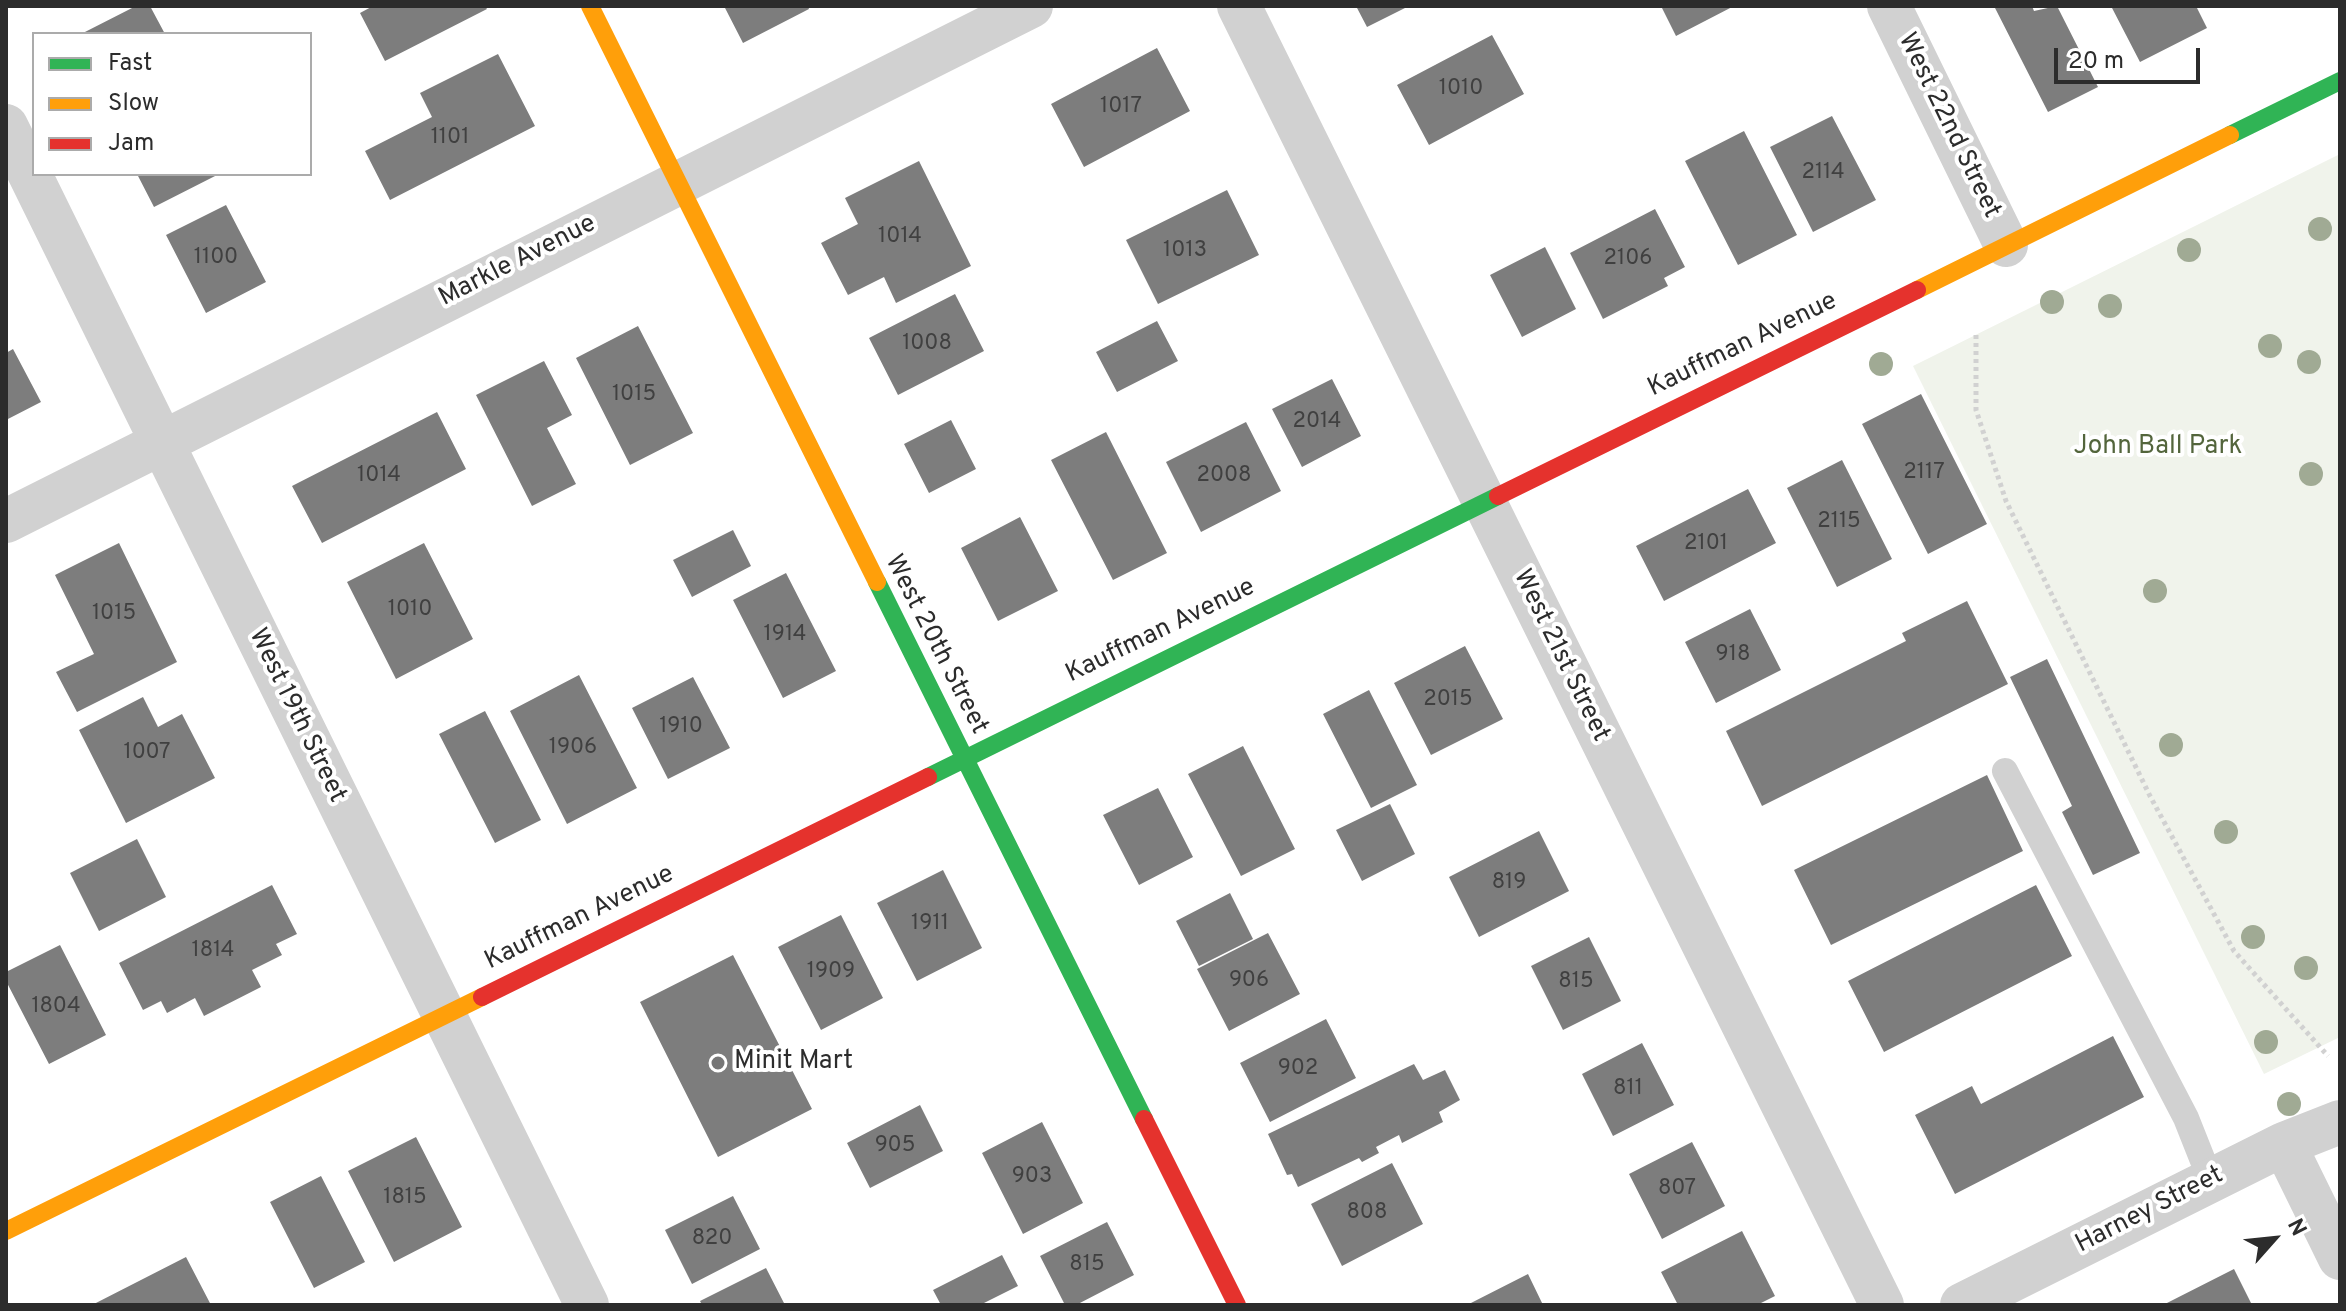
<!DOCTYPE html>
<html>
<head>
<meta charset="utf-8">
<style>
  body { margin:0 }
  #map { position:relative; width:2346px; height:1311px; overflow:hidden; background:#fff; font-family:Overpass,sans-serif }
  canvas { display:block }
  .frame { position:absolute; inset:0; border:8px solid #2c2c2c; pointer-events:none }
  .legend { position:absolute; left:32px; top:32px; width:280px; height:144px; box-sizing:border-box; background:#fff; border:2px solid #ababab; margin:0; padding:10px 14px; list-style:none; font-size:24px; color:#2c2c2c }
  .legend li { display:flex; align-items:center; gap:16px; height:40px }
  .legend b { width:40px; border:2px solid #ababab }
  .north { position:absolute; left:2234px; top:1199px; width:80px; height:80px; -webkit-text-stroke:6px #fff; paint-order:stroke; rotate:63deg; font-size:22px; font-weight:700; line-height:32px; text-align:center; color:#2c2c2c }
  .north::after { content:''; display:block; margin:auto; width:28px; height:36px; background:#2c2c2c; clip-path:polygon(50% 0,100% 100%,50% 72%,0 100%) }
  .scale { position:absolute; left:2054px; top:48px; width:146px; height:36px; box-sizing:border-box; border:4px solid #2c2c2c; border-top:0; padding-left:10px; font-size:24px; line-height:28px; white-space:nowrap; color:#2c2c2c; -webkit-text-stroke:6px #fff; paint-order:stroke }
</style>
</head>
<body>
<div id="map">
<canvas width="2346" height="1311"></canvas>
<div class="frame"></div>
<ul class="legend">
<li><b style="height:10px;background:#30b455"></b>Fast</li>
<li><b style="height:10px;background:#ff9f0a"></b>Slow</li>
<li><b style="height:10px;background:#e5322d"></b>Jam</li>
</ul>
<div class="north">N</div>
<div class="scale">20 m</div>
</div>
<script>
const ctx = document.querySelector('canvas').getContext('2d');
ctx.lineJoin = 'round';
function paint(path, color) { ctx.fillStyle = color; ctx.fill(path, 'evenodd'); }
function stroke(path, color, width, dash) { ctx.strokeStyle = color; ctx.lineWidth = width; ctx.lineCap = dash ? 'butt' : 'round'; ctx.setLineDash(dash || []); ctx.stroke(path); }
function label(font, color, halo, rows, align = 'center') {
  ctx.font = font + ' Overpass,sans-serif'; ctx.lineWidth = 8; ctx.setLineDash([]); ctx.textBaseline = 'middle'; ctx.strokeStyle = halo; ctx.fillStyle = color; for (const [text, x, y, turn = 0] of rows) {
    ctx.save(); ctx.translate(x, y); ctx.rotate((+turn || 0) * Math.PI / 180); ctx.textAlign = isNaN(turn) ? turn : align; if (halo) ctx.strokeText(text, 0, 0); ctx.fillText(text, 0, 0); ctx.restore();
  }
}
const green = new Path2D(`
  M2340 154V1037L2264 1074 1913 366Z`);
const building = new Path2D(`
  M136 6H150L165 34H81Z
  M373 6H485L487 9 385 61 360 13Z
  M724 6H808L809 9 743 43Z
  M1356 6H1409L1367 27Z
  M1661 6H1734L1676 36Z
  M1994 6H2032L2034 11 2057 6 2098 87 2048 112Z
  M2111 6H2196L2207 28 2140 62Z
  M1492 35 1524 94 1429 145 1397 85Z
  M1157 48 1190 111 1084 167 1051 104Z
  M498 54 535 126 390 200 365 151 432 117 420 93Z
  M1832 116 1876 200 1813 232 1770 147Z
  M1744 131 1797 235 1738 265 1685 161Z
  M919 161 971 266 896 303 884 277 848 295 821 243 858 224 845 198Z
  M137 174H219L154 207Z
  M1227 190 1259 255 1158 304 1126 240Z
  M226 205 266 282 206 313 166 235Z
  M1655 209 1685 267 1664 278 1668 286 1603 319 1570 253Z
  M1545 247 1576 309 1522 337 1490 275Z
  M955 294 984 351 898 395 869 338Z
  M1157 321 1178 361 1117 392 1096 352Z
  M638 326 693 433 630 465 576 358Z
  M13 349 41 402 6 420V353Z
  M544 361 572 415 547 428 576 484 532 506 476 395Z
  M1332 379 1361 436 1302 467 1272 409Z
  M1921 394 1987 524 1928 554 1862 424Z
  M437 412 466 469 322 543 292 486Z
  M951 420 976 469 929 493 904 444Z
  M1246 422 1281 491 1201 532 1166 462Z
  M1106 432 1167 553 1113 580 1051 460Z
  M1842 460 1892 559 1837 587 1787 488Z
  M1748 489 1776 543 1664 601 1636 546Z
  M1020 517 1058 591 998 621 961 548Z
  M733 530 751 566 692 597 673 560Z
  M119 543 177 662 77 712 56 672 94 654 55 575Z
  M424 543 473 639 396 679 347 582Z
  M786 573 836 671 783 698 733 600Z
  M1967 601 2008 684 1762 806 1726 731 1906 641 1902 633Z
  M1750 609 1781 670 1716 703 1685 642Z
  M1465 646 1503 719 1431 755 1394 683Z
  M2047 659 2140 853 2093 875 2062 812 2072 806 2010 677Z
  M579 675 637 788 567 824 510 711Z
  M693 677 730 748 668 779 632 708Z
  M1369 690 1417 785 1371 808 1323 714Z
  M143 697 158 727 182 714 215 778 126 823 79 730Z
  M485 711 541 820 495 843 439 734Z
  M1243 746 1295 849 1241 876 1188 774Z
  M1987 775 2023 851 1831 945 1794 870Z
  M1158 788 1193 857 1139 885 1103 815Z
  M1390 804 1415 854 1362 881 1336 830Z
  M1539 831 1569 891 1479 937 1449 877Z
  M137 839 166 897 99 931 70 873Z
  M943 870 982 948 917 981 877 903Z
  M272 885 297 934 276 944 282 955 252 970 261 987 204 1016 195 998 167 1013 161 1001 143 1010 119 963Z
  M2036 885 2072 956 1884 1052 1848 981Z
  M1230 893 1253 939 1199 966 1176 921Z
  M841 915 883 998 821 1030 778 947Z
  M1268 933 1300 994 1229 1031 1197 969Z
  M1589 937 1621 1001 1563 1030 1531 966Z
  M60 945 106 1035 49 1064 6 981V972Z
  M733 955 812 1109 718 1157 640 1002Z
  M1326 1019 1356 1078 1270 1122 1240 1063Z
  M2113 1036 2144 1097 1955 1194 1915 1115 1972 1086 1981 1104Z
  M1642 1043 1674 1105 1613 1136 1582 1074Z
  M1414 1064 1423 1080 1445 1070 1460 1100 1439 1112 1443 1122 1402 1143 1399 1135 1376 1147 1379 1153 1362 1162 1359 1158 1298 1187 1292 1174 1287 1175 1268 1134Z
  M920 1105 943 1151 870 1188 847 1143Z
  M1042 1122 1083 1203 1023 1234 982 1153Z
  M416 1137 462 1227 394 1262 348 1171Z
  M1692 1142 1725 1206 1662 1239 1629 1174Z
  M1392 1163 1423 1224 1342 1266 1311 1204Z
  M321 1176 365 1262 314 1288 270 1202Z
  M733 1196 760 1249 692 1284 665 1230Z
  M1107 1222 1134 1275 1076 1305H1065L1040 1256Z
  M1742 1231 1775 1296 1757 1305H1678L1661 1272Z
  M1002 1255 1018 1286 980 1305H941L933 1290Z
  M186 1257 211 1305H92Z
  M766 1268 785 1305H702L700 1301Z
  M2234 1269 2252 1305H2163Z
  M1528 1274 1543 1305H1467Z`);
const path = new Path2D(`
  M1976 335V410L2006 501 2150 796 2234 951 2328 1056`);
const lane = new Path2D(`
  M2005 771 2186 1118 2211 1181`);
const street = new Path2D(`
  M1239 6 1882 1305
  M1889 6 2006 245
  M6 126 587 1305
  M6 521 1031 6
  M2284 1144 2340 1258
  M1962 1305 2284 1144 2340 1122`);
const fast = new Path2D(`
  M2230 135 2340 81
  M877 582 1144 1119
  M928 777 1498 496`);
const slow = new Path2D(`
  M590 6 877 582
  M1917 290 2230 135
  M6 1231 482 997`);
const jam = new Path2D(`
  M1498 496 1917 290
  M482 997 928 777
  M1144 1119 1237 1305`);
const trees = [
  [2320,229],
  [2189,250],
  [2052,302],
  [2110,306],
  [2270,346],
  [2309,362],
  [1881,364],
  [2311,474],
  [2155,591],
  [2171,745],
  [2226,832],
  [2253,937],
  [2306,968],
  [2266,1042],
  [2289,1104]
];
const markers = [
  [718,1063,8,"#767676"]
];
const numberNames = [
  ["1010",1461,90],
  ["1017",1121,108],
  ["1101",450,139],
  ["2114",1823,174],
  ["1014",900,238],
  ["1013",1185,252],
  ["1100",216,259],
  ["2106",1628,260],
  ["1008",927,345],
  ["1015",634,396],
  ["2014",1317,423],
  ["2117",1924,474],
  ["1014",379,477],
  ["2008",1224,477],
  ["2115",1839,523],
  ["2101",1706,545],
  ["1010",410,611],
  ["1015",114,615],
  ["1914",785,636],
  ["918",1733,656],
  ["2015",1448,701],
  ["1910",681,728],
  ["1906",573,749],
  ["1007",147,754],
  ["819",1509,884],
  ["1911",930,925],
  ["1814",213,952],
  ["1909",831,973],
  ["906",1249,982],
  ["815",1576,983],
  ["1804",56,1008],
  ["902",1298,1070],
  ["811",1628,1090],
  ["905",895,1147],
  ["903",1032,1178],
  ["807",1677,1190],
  ["1815",405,1199],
  ["808",1367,1214],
  ["820",712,1240],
  ["815",1087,1266]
];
const streetNames = [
  ["West 22nd Street",1948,126,64],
  ["Markle Avenue",518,262,-27],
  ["Kauffman Avenue",1743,346,-26],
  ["Kauffman Avenue",1161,632,-26],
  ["West 20th Street",935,645,63],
  ["West 21st Street",1560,656,64],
  ["West 19th Street",296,716,64],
  ["Kauffman Avenue",580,919,-26],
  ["Harney Street",2150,1211,-27]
];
const parkNames = [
  ["John Ball Park",2158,448]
];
const poiNames = [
  ["Minit Mart",734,1063]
];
paint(green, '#f0f3eb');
paint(building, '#7d7d7d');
stroke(path, '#d1d1d1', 5, [4, 4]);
stroke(lane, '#d1d1d1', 26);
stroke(street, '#d1d1d1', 44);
stroke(fast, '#30b455', 18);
stroke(slow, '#ff9f0a', 18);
stroke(jam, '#e5322d', 18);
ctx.fillStyle = '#a0aa94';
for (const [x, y] of trees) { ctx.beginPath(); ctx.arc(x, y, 12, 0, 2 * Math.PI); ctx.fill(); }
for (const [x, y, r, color] of markers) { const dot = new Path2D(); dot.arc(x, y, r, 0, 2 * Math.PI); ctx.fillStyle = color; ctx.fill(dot); stroke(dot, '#fff', 3); }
label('22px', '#404040', null, numberNames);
label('26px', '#2c2c2c', '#fff', streetNames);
label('26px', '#53653c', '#fff', parkNames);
label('26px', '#2c2c2c', '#fff', poiNames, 'left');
</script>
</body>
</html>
